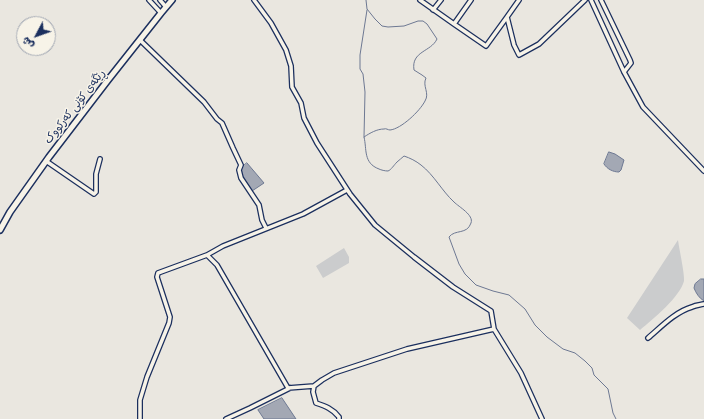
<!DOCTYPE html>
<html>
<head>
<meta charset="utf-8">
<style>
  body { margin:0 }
  #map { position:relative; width:704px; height:419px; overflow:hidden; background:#eae7e0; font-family:"Patrick Hand","Playpen Sans Arabic",sans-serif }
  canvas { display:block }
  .north { position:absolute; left:16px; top:16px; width:40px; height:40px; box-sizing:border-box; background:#f7f3e8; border:1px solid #9fa5b1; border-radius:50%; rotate:229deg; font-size:11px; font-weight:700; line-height:16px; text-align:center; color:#1b2f5e }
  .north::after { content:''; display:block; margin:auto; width:14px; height:18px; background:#1b2f5e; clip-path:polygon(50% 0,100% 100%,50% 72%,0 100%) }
</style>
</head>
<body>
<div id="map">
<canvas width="704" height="419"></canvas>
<div class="north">ش</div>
</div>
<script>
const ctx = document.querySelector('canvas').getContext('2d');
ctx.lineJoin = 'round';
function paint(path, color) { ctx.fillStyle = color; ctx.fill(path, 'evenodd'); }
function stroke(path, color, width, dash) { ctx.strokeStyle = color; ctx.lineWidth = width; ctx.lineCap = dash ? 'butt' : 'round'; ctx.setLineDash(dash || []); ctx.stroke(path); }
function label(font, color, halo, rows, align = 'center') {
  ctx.font = font + ' "Patrick Hand","Playpen Sans Arabic",sans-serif'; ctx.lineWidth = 3; ctx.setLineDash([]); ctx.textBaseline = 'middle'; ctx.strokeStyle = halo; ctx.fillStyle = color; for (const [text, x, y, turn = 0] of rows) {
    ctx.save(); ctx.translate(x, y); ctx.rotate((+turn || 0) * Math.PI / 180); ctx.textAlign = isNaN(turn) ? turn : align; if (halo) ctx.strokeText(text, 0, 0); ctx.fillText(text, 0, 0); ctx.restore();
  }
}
const green = new Path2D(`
  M678 240C679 248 685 275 684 281 680 297 653 319 640 330L627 318Z
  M344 248 349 257V263L323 278 316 266Z`);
const water = new Path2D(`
  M609 152 615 154 624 160 621 170 619 172C613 172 607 169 604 164Z
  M247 163 264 183 252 191 239 170Z
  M701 279H704V301C699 298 696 293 694 288L695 284Z
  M282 398 296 419H264L258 410Z`);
const stream = new Path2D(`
  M366 0 367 9 375 19 382 26 388 27 404 26 418 21H423L427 24 437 39C431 52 411 51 414 70L422 75 426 78C422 86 430 93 425 101 420 111 401 129 390 130 388 130 386 128 384 129 377 129 370 133 364 137 367 149 363 163 379 169 381 170 385 171 388 171 391 170 394 165 397 162 399 160 402 158 404 156 410 158 416 161 421 165 434 175 442 191 454 202 459 207 474 215 471 223 467 235 455 229 449 237L459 264 465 274 476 285 493 291 509 295 525 309 535 325 547 337 563 349 575 353 585 361 592 368 594 375 608 389 613 413 616 419
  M364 137 365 92 363 74 360 69V55L367 10`);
const street = new Path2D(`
  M149 0 161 13
  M160 0 166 7
  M254 0 271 23 286 50 291 66 292 87 301 103 304 118 317 143 350 194 375 225 414 257 453 287 491 311 494 329 521 373 542 419
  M420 0 454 24 486 46 507 17
  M519 0 507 17 514 45 519 55 539 44 585 0
  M591 0 624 72 643 107 704 171
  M601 0 630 60 631 63 624 72
  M433 10 441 0
  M454 24 471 0
  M140 40 204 102 217 119 222 123 233 148 241 165 239 170 241 178 259 205 262 220 266 228
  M46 161 94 194 96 192V174L100 159
  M207 255 223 246 303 214 347 190
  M648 338C661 327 675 312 692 307 696 305 700 305 704 304
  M140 419V400L147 377 169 323 170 317 157 277 158 273 207 255 217 265 288 388 314 386
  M226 419 250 408 290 388
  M339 419V417C333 409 325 406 316 403L313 392 314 386 322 380 334 373 407 349 494 329`);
const secondary = new Path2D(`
  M0 230 10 212 49 157 108 80 161 13 172 0`);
const streetNames = [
  ["ڕێگەی کۆنی کەرکووک",75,107,-52]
];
paint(green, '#cbcccd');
paint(water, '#a3a8b4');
stroke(water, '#6d7892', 1);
stroke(stream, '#6d7892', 1);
stroke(street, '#1b2f5e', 6);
stroke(secondary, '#1b2f5e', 8);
stroke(street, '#f7f3e8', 3.5);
stroke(secondary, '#f7f3e8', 5);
label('11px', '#1b2f5e', '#f7f3e8', streetNames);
</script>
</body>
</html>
